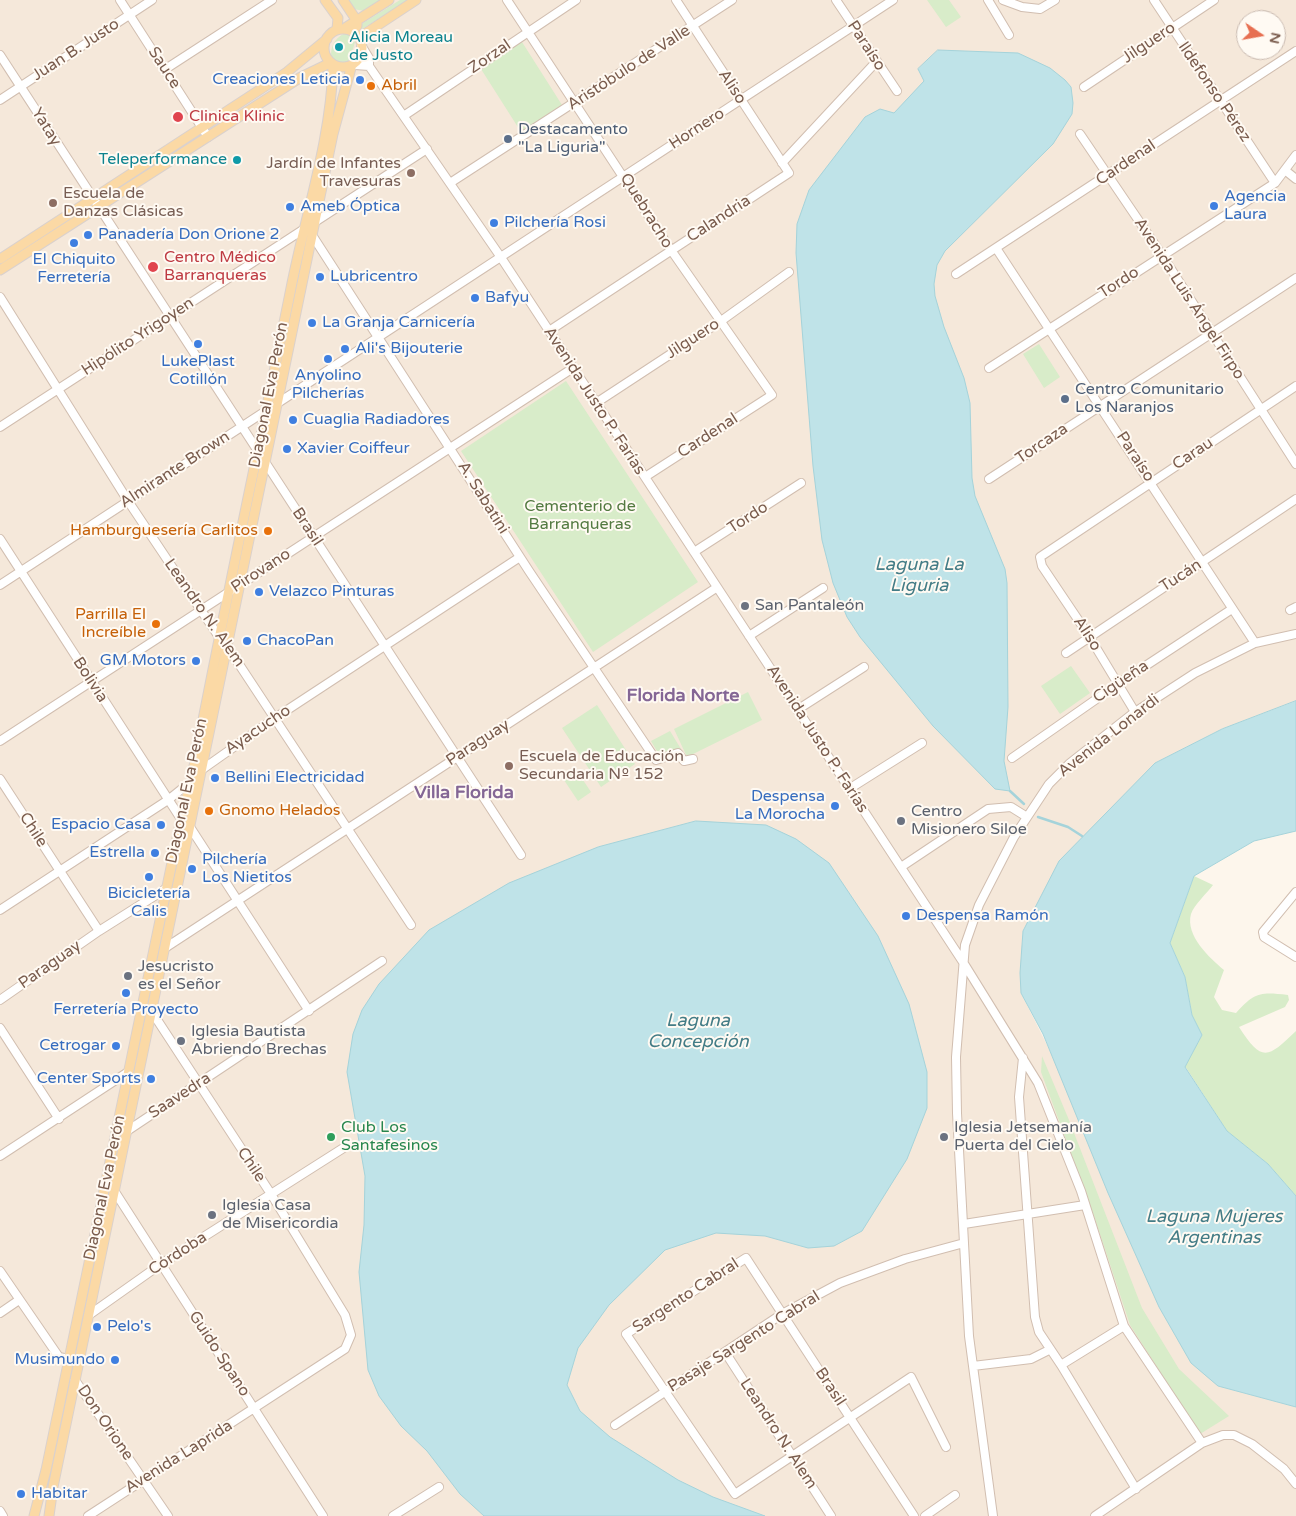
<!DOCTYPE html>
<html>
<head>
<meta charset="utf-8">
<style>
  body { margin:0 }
  #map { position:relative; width:1296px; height:1516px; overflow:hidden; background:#fdf6ec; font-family:"Varela Round",sans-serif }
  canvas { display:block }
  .north { position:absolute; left:1236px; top:10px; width:50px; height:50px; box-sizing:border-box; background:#fffaf3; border:1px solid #cabbb1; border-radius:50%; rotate:102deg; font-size:14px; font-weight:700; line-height:20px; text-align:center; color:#7a5c4d }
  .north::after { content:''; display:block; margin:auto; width:18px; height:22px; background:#e76f51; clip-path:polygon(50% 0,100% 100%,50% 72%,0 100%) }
</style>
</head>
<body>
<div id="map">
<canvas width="1296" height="1516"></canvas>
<div class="north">N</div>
</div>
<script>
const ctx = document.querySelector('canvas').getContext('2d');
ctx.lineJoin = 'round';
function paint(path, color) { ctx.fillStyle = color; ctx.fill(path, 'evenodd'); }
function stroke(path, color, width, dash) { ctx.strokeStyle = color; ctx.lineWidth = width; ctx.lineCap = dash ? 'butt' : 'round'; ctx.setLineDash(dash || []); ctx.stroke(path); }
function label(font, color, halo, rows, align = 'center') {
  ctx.font = font + ' "Varela Round",sans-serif'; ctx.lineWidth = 4; ctx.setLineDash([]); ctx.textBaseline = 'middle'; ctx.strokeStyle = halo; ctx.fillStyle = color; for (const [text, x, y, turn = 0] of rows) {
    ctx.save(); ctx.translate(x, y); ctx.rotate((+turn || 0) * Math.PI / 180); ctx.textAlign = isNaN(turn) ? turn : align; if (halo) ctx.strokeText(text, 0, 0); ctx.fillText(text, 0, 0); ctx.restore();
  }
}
const residential = new Path2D(`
  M0 0H1296V701L1222 729 1155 763 1036 908 1023 931 1021 993 1218 1386 1296 1407V1516H0ZM1246 20H1276V50H1246Z`);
const green = new Path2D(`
  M347 0H381L365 11 353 9Z
  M400 0H408L362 29 360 25Z
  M927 0H949L961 17 946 27Z
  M345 33 352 36 355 42 350 59 342 66 332 61C329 50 333 39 345 33Z
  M522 42 562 105 521 132 481 69Z
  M1039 344 1060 377 1044 388 1023 354Z
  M566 381 698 582 593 652 461 451Z
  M1071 666 1090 693 1060 714 1041 686Z
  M748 692 762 720 687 757 674 729Z
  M597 705 635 764 601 787 562 728Z
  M670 731 681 749 658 753 651 741Z
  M575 768 591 792 578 801 562 777Z
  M1194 876 1213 885C1207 893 1194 905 1191 914 1185 936 1210 958 1224 970L1214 997 1222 1010 1236 1013C1255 992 1260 992 1288 995L1289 1000 1285 1007 1239 1027C1262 1063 1268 1058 1296 1031V1196L1268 1164 1227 1131 1185 1066 1202 1035 1192 1015 1185 977 1170 943Z
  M1042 1056 1069 1120 1142 1308 1179 1369 1229 1416 1200 1434 1130 1325 1094 1216 1041 1072Z`);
const water = new Path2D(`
  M938 50 1018 53 1050 68 1065 80 1071 87 1073 103 1072 114 1053 144 945 251 937 265 934 284 935 296 944 327 964 378 970 403 972 478 975 496 1005 569 1007 583 1008 707 1004 761 1010 791 995 789 933 726 860 637 847 617 833 583 822 540 813 466 796 253 797 224 809 190 865 117 880 109 894 113 924 81 918 69Z
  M1296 701V831L1254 841 1194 876 1170 943 1185 977 1192 1015 1202 1035 1185 1067 1227 1131 1268 1164 1296 1196V1407L1218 1386 1191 1363 1159 1307 1108 1193 1043 1034 1021 993 1020 973 1023 931 1059 861 1155 763 1222 729Z
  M696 821 766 825 796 839 829 863 878 936 909 1004 927 1072V1108L907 1159 862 1231 834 1246 808 1248 765 1236 716 1233 665 1250 609 1305 578 1348 567 1385 580 1411 610 1437 678 1480 713 1497 765 1516H484L460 1494 427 1451 401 1426 379 1396 368 1370 359 1272 364 1225 365 1176 347 1072 353 1034 362 1010 379 984 429 930 509 883 598 847Z`);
const stream = new Path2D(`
  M1010 791 1024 804
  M1038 817 1068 827 1082 836`);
const minor = new Path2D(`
  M120 0 208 137
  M507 0 671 250 772 395 645 477
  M836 0 897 91
  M988 0 1009 35
  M1003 0 1022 7 1040 9 1055 0
  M1154 0 1275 183
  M361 45 369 58V66L500 256 963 962 1038 1083 1081 1191 1124 1326 1202 1443
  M0 55 521 855
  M355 65 369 66
  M164 70 272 0
  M1084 87 1214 0
  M0 100 152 0
  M405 115 576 0
  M1080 134 1162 255 1296 464
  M782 163 876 62
  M1286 171 1296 179
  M450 183 732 0
  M312 235 529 571 656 760 678 753 684 761 693 759
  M996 248 1255 643
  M956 274 1296 51
  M0 297 128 501 219 637 227 646 411 925
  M549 331 789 173 676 0
  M989 368 1275 183 1296 155
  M596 403 721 321 789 272
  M0 427 427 149
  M989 479 1296 278
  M0 539 181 819
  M694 552 801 483
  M0 585 893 0
  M1290 610 1296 607
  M749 636 823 588
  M1066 653 1296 499
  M797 710 864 667
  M1135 712 1089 636 1042 566 1040 557 1296 386
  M0 741 573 368
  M1012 758 1118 684 1232 609
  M200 771 275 718 520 557
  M0 779 99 931
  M849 789 922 743
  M190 827 309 1011
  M901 867 988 809 1011 807 1027 817
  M1296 892 1263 932 1264 937 1296 957
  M0 910 168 800 193 780
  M165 948 716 588
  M0 1000 99 931 167 888
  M0 1028 59 1119
  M1023 1058 1019 1097 1035 1317 1039 1332 1061 1365 1136 1489
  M127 1131 382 961
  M0 1156 128 1072
  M115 1192 323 1516
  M964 1224 1085 1205
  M0 1271 59 1357 69 1359
  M0 1313 19 1300
  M89 1315 161 1264 345 1147
  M725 1352 831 1516
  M1061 1365 1124 1326
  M973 1366 1031 1359 1049 1350
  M75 1380 168 1516
  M615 1425 782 1314 840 1283 905 1259 964 1243
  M0 1511 3 1516
  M88 1516 345 1349 351 1335 345 1315 271 1194 152 1012
  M393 1516 439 1487
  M914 1516C858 1430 802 1344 746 1258L626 1334 735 1494 911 1377 946 1447
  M925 1516 955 1495
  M993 1516 969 1336 957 1113 956 1057 965 945 979 905 1014 837 1049 784 1069 764 1135 712 1195 673 1255 643 1296 634
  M1095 1516 1202 1443 1223 1435H1234L1252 1444 1284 1469 1296 1484`);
const major = new Path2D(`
  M325 0 338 18 337 29
  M343 0 357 21V26
  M345 28 389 0
  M324 48a19 19 0 1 1 38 0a19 19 0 1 1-38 0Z
  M360 37 416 0
  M0 259 287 72 327 39
  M0 270 301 77 330 63
  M34 1516 46 1470 181 819 191 782C222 617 258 453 291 288 305 216 331 140 333 66
  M49 1516 53 1487 333 134 351 68`);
const markers = [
  [339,47,5,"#0f9aa8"],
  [360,80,5,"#3f7fe0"],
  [371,86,5,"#e8710a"],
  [178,117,6,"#e0444e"],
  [508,139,5,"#5c6f8a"],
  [237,160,5,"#0f9aa8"],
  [411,173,5,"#8d6e63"],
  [53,203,5,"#8d6e63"],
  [1214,206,5,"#3f7fe0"],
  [290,207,5,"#3f7fe0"],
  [494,223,5,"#3f7fe0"],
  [88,235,5,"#3f7fe0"],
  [74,243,5,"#3f7fe0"],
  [153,267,6,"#e0444e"],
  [320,277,5,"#3f7fe0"],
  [475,298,5,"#3f7fe0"],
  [312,323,5,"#3f7fe0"],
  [198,344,5,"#3f7fe0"],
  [345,349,5,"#3f7fe0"],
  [328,359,5,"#3f7fe0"],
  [1065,399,5,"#5c6f8a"],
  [293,420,5,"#3f7fe0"],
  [287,449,5,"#3f7fe0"],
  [268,531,5,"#e8710a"],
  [259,592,5,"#3f7fe0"],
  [745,606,5,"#6b7280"],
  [156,624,5,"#e8710a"],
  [247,641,5,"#3f7fe0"],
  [196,661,5,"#3f7fe0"],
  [509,766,5,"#8d6e63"],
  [215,778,5,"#3f7fe0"],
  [835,806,5,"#3f7fe0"],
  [209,811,5,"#e8710a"],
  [901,821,5,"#6b7280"],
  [161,825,5,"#3f7fe0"],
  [155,853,5,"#3f7fe0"],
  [192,869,5,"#3f7fe0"],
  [149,877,5,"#3f7fe0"],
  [906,916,5,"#3f7fe0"],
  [128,976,5,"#6b7280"],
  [126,993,5,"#3f7fe0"],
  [181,1041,5,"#6b7280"],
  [116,1046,5,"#3f7fe0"],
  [151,1079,5,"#3f7fe0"],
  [331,1137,5,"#2e9e5b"],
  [944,1137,5,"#6b7280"],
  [212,1215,5,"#6b7280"],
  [97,1327,5,"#3f7fe0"],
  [115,1360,5,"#3f7fe0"],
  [21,1494,5,"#3f7fe0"]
];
const cultureNames = [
  ["Alicia Moreau",349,38],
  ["de Justo",349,56],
  ["Teleperformance",227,160,"right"]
];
const streetNames = [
  ["Jilguero",1149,43,-34],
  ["Paraíso",866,46,57],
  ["Juan B. Justo",76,50,-33],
  ["Zorzal",490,57,-34],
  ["Sauce",164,68,57],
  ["Aristóbulo de Valle",629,68,-33],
  ["Aliso",732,87,57],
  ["Ildefonso Pérez",1214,92,56],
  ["Yatay",46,127,58],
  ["Hornero",697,129,-33],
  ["Cardenal",1126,163,-34],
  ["Quebracho",646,211,58],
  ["Calandria",719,219,-33],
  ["Tordo",1119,283,-33],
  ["Avenida Luis Ángel Firpo",1189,299,57],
  ["Hipólito Yrigoyen",138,337,-33],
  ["Jilguero",693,339,-33],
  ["Diagonal Eva Perón",269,395,-79],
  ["Avenida Justo P. Farías",594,401,57],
  ["Cardenal",708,436,-33],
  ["Torcaza",1042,444,-34],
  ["Carau",1193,454,-34],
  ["Paraíso",1135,457,57],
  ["Almirante Brown",175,470,-33],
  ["A. Sabatini",483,498,58],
  ["Tordo",748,518,-33],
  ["Brasil",307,527,57],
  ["Pirovano",261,571,-33],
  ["Tucán",1181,576,-33],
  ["Leandro N. Alem",204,613,55],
  ["Aliso",1087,634,57],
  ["Bolivia",90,680,57],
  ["Cigüeña",1121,682,-34],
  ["Ayacucho",258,730,-34],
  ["Avenida Lonardi",1109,736,-38],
  ["Avenida Justo P. Farías",817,739,57],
  ["Paraguay",478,743,-33],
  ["Diagonal Eva Perón",187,791,-78],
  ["Chile",33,830,57],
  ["Paraguay",50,965,-35],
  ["Saavedra",180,1096,-33],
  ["Chile",251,1165,56],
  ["Diagonal Eva Perón",105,1188,-78],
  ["Córdoba",178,1254,-33],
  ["Sargento Cabral",686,1296,-33],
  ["Pasaje Sargento Cabral",744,1342,-32],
  ["Guido Spano",219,1354,57],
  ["Brasil",830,1387,57],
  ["Don Orione",105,1423,56],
  ["Leandro N. Alem",778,1434,57],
  ["Avenida Laprida",179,1457,-32]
];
const shopNames = [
  ["Creaciones Leticia",350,80,"right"],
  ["Agencia",1224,197],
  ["Laura",1224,215],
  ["Ameb Óptica",300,207],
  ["Pilchería Rosi",504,223],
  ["Panadería Don Orione 2",98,235],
  ["El Chiquito",74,260,"center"],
  ["Ferretería",74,278,"center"],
  ["Lubricentro",330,277],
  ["Bafyu",485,298],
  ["La Granja Carnicería",322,323],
  ["Ali's Bijouterie",355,349],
  ["LukePlast",198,362,"center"],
  ["Cotillón",198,380,"center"],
  ["Anyolino",328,376,"center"],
  ["Pilcherías",328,394,"center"],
  ["Cuaglia Radiadores",303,420],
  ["Xavier Coiffeur",297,449],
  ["Velazco Pinturas",269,592],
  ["ChacoPan",257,641],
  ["GM Motors",186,661,"right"],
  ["Bellini Electricidad",225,778],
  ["Despensa",825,797,"right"],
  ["La Morocha",825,815,"right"],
  ["Espacio Casa",151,825,"right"],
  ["Estrella",145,853,"right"],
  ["Pilchería",202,860],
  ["Los Nietitos",202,878],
  ["Bicicletería",149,894,"center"],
  ["Calis",149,912,"center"],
  ["Despensa Ramón",916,916],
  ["Ferretería Proyecto",126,1010,"center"],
  ["Cetrogar",106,1046,"right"],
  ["Center Sports",141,1079,"right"],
  ["Pelo's",107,1327],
  ["Musimundo",105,1360,"right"],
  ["Habitar",31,1494]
];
const foodNames = [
  ["Abril",381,86],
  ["Hamburguesería Carlitos",258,531,"right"],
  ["Parrilla El",146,615,"right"],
  ["Increíble",146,633,"right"],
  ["Gnomo Helados",219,811]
];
const healthNames = [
  ["Clinica Klinic",189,117],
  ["Centro Médico",164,258],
  ["Barranqueras",164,276]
];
const serviceNames = [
  ["Destacamento",518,130],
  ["\"La Liguria\"",518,148],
  ["Centro Comunitario",1075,390],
  ["Los Naranjos",1075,408]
];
const educationNames = [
  ["Jardín de Infantes",401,164,"right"],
  ["Travesuras",401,182,"right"],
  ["Escuela de",63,194],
  ["Danzas Clásicas",63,212],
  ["Escuela de Educación",519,757],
  ["Secundaria Nº 152",519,775]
];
const parkNames = [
  ["Cementerio de",580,507],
  ["Barranqueras",580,525]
];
const worshipNames = [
  ["San Pantaleón",755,606],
  ["Centro",911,812],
  ["Misionero Siloe",911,830],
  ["Jesucristo",138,967],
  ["es el Señor",138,985],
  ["Iglesia Bautista",191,1032],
  ["Abriendo Brechas",191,1050],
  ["Iglesia Jetsemanía",954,1128],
  ["Puerta del Cielo",954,1146],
  ["Iglesia Casa",222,1206],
  ["de Misericordia",222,1224]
];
const leisureNames = [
  ["Club Los",341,1128],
  ["Santafesinos",341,1146]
];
const waterNames = [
  ["Laguna La",919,565],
  ["Liguria",919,586],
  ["Laguna",698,1021],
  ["Concepción",698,1042],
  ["Laguna Mujeres",1214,1217],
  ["Argentinas",1214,1238]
];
const neighbourhoodNames = [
  ["Florida Norte",683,696],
  ["Villa Florida",464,793]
];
paint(residential, '#f5e8da');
paint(green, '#d8ecc9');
paint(water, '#bfe3e8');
stroke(water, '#a5d3da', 1);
stroke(stream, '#a5d3da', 2.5);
stroke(minor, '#d1beb0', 10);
stroke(major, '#dad1cd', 11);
stroke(minor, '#fff', 8);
stroke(major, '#fbd9a5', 9);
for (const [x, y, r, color] of markers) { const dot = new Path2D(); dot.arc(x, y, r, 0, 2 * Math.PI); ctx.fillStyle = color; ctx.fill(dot); stroke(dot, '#fffaf3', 2); }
label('16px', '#0d838f', '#fffaf3', cultureNames, 'left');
label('16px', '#7a5c4d', '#fffaf3', streetNames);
label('16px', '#366cbe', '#fffaf3', shopNames, 'left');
label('16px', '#c56008', '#fffaf3', foodNames, 'left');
label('16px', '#be3a42', '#fffaf3', healthNames, 'left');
label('16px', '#4e5e75', '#fffaf3', serviceNames, 'left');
label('16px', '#785e54', '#fffaf3', educationNames, 'left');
label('16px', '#537a41', '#fffaf3', parkNames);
label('16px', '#5b616d', '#fffaf3', worshipNames, 'left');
label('16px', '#27864d', '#fffaf3', leisureNames, 'left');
label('italic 18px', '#437c86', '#fffaf3', waterNames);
label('bold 18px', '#846695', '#fffaf3', neighbourhoodNames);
</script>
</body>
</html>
